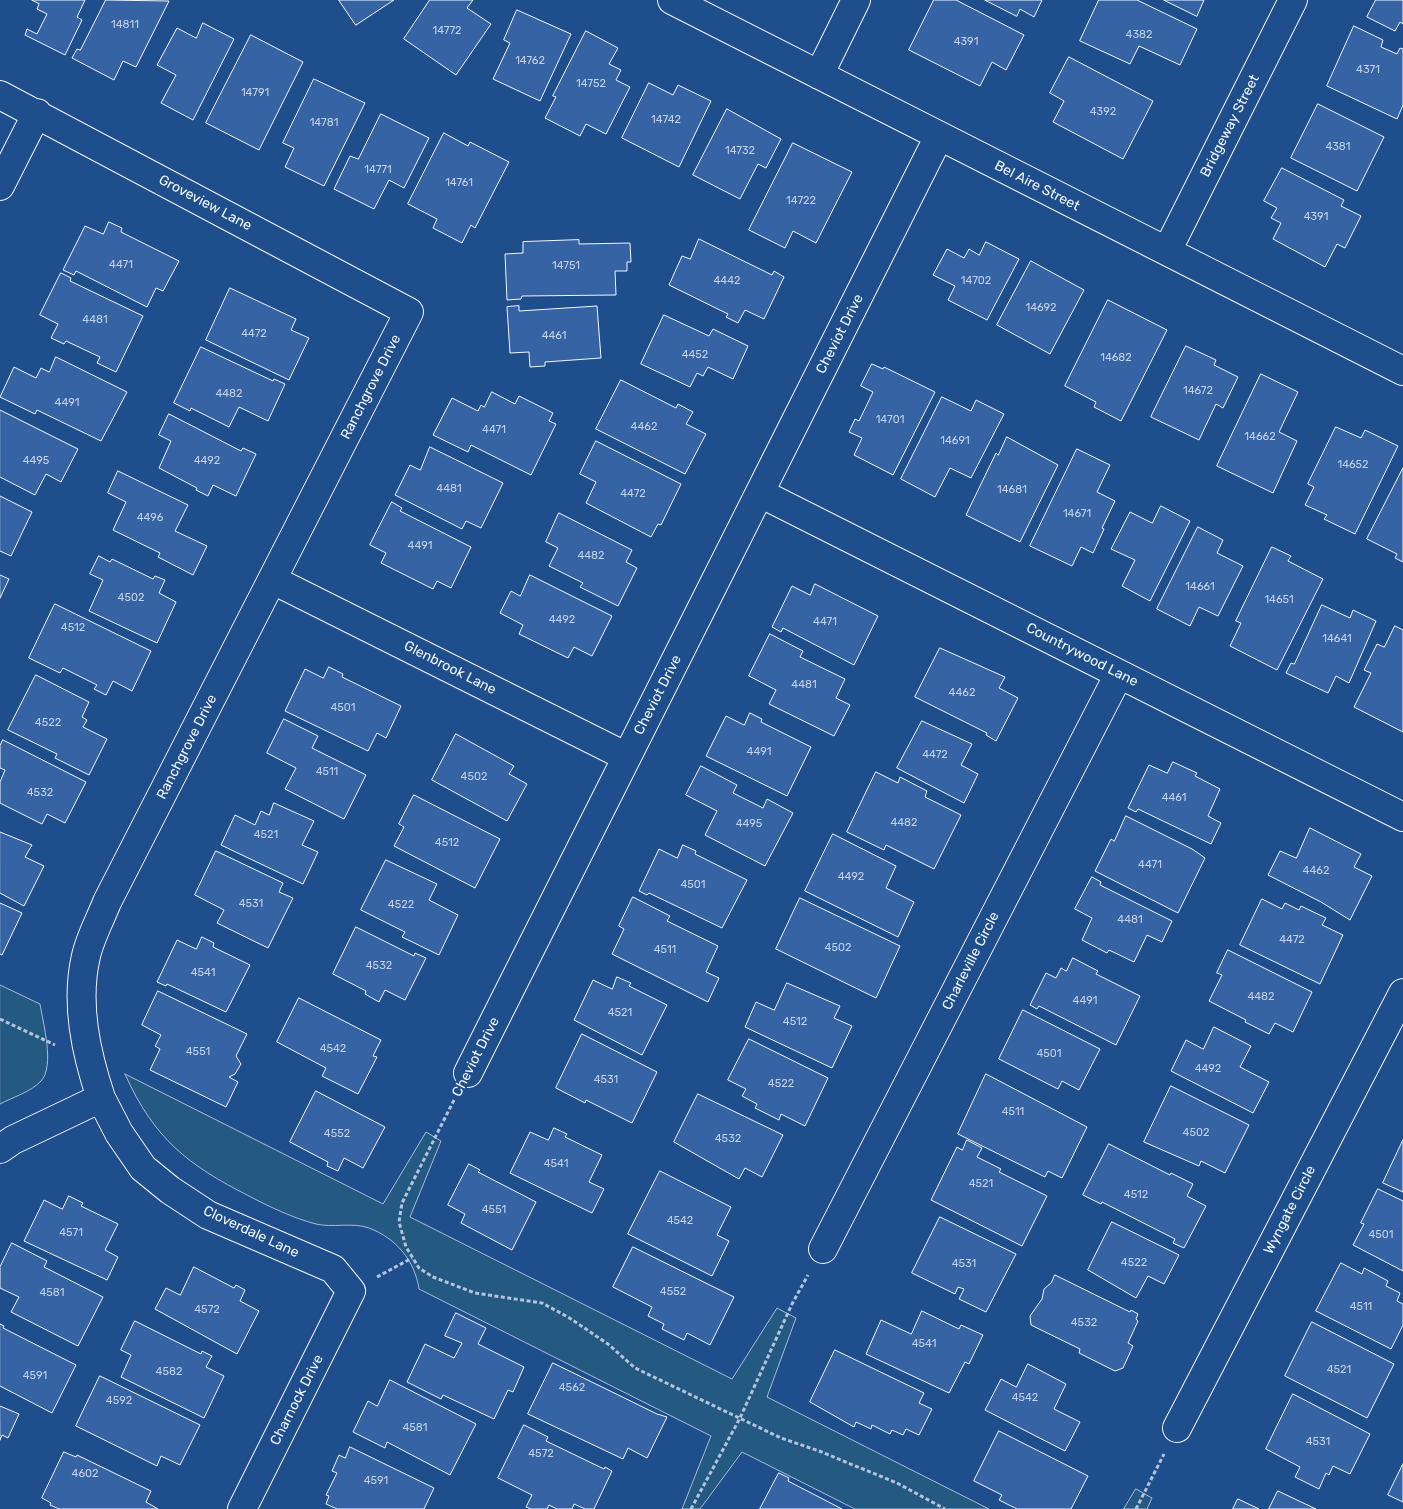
<!DOCTYPE html>
<html>
<head>
<meta charset="utf-8">
<style>
  body { margin:0 }
  canvas { display:block; background:#1f4e8c }
</style>
</head>
<body>
<canvas width="1403" height="1509"></canvas>
<script>
const ctx = document.querySelector('canvas').getContext('2d');
ctx.lineJoin = 'round';
function paint(path, color) { ctx.fillStyle = color; ctx.fill(path, 'evenodd'); }
function stroke(path, color, width, dash) { ctx.strokeStyle = color; ctx.lineWidth = width; ctx.lineCap = dash ? 'butt' : 'round'; ctx.setLineDash(dash || []); ctx.stroke(path); }
function label(font, color, halo, rows, align = 'center') {
  ctx.font = font + ' Rubik,sans-serif'; ctx.lineWidth = 4; ctx.setLineDash([]); ctx.textBaseline = 'middle'; ctx.strokeStyle = halo; ctx.fillStyle = color; for (const [text, x, y, turn = 0] of rows) {
    ctx.save(); ctx.translate(x, y); ctx.rotate((+turn || 0) * Math.PI / 180); ctx.textAlign = isNaN(turn) ? turn : align; if (halo) ctx.strokeText(text, 0, 0); ctx.fillText(text, 0, 0); ctx.restore();
  }
}
const green = new Path2D(`
  M0 985 40 1004C43 1023 55 1066 41 1081 31 1092 13 1097 0 1104Z
  M125 1074 383 1204 426 1132 441 1141 410 1217 732 1379 777 1308 796 1318 767 1397 989 1509H855L742 1452 700 1509H682L711 1436 419 1289C415 1261 396 1238 369 1228 353 1222 332 1228 316 1224 293 1218 270 1207 249 1196 188 1165 154 1139 125 1074Z
  M1136 1489 1152 1498 1147 1509H1124Z`);
const building = new Path2D(`
  M32 0H85L77 17 82 20 65 55 25 35 27 29 37 34 47 14 37 9 39 4Z
  M106 0 169 1 136 67 123 61 114 80 72 58 77 49 80 50Z
  M339 0H394L356 25Z
  M430 0H473L467 8 491 24 456 75 404 39Z
  M934 0H956L1024 35 1006 70 992 62 980 86 909 50Z
  M985 0H1042L1034 17 1020 9 1017 16Z
  M1099 0H1137L1197 29 1180 65 1139 46 1130 64 1080 41Z
  M1164 0H1204L1197 16Z
  M1376 0H1403V24L1400 22 1395 31 1367 17Z
  M517 10 571 34 540 101 493 79 510 43 504 40Z
  M203 23 234 39 193 120 161 103 176 75 157 65 177 28 196 38Z
  M1354 26 1383 40 1381 47 1397 54 1400 48 1403 49V105L1397 119 1327 86Z
  M586 31 618 48 609 64 621 70 616 80 630 87 606 134 586 124 580 136 545 118 556 97 553 96Z
  M251 35 303 62 259 150 206 123Z
  M1069 57 1153 101 1123 159 1053 122 1064 101 1050 93Z
  M314 79 365 103 324 186 285 167 294 148 283 143Z
  M649 83 673 95 678 85 711 101 679 167 622 138Z
  M1318 104 1384 137 1357 191 1291 158Z
  M727 109 781 139 766 168 758 164 740 199 693 175Z
  M381 114 429 138 404 188 389 180 374 209 334 189 350 156 358 159Z
  M444 133 468 146 470 142 509 162 475 228 471 225 462 243 433 228 437 219 408 204Z
  M793 143 852 172 816 243 793 231 785 248 749 230Z
  M1282 168 1344 200 1341 206 1361 216 1345 248 1337 244 1325 267 1273 239 1281 223 1271 218 1277 208 1264 201Z
  M109 222 122 228 121 232 179 261 163 291 156 288 147 307 76 271 74 275 63 270 85 226 103 234Z
  M699 239 772 275 774 271 784 277 764 319 745 310 738 323 726 317 728 314 669 285 682 256 690 259Z
  M579 240V244L630 243 631 262H627V271H615L616 295 522 296 521 299 507 300 505 254 523 253V242Z
  M986 242 1019 259 987 320 948 300 955 286 933 275 947 249 964 258 969 249 979 255Z
  M1031 261 1084 290 1050 354 997 325Z
  M61 273 71 278 70 281 143 316 116 372 97 363 100 357 66 341 64 344 51 338 58 324 40 315Z
  M230 288 296 319 291 330 309 338 289 380 206 340Z
  M1108 300 1167 330 1121 421 1094 407 1096 402 1065 386Z
  M519 306V311L597 306 601 358 545 362V366L530 367 529 352 510 353 507 307Z
  M664 315 709 336 713 329 748 346 733 379 708 367 703 376 697 373 690 387 641 364Z
  M1186 346 1216 360 1214 365 1238 377 1223 408 1216 404 1199 440 1151 417Z
  M201 347 273 381 274 379 285 384 268 421 239 407 229 427 191 408 190 411 174 403Z
  M56 357 127 392 101 441 37 410 35 414 0 397 14 367 36 378 41 368 49 372Z
  M872 364 883 369 884 367 935 392 893 475 854 455 862 438 849 432 855 419 859 421 873 392 861 386Z
  M1261 374 1298 392 1279 432 1297 441 1273 493 1217 466Z
  M621 380 676 408 678 404 693 412 686 424 706 434 685 474 596 429Z
  M492 392 515 404 519 396 553 413 549 421 556 424 531 475 471 445 468 452 433 435 452 398 478 411 481 405 484 407Z
  M942 397 971 411 976 400 1004 414 971 478 950 468 935 497 901 479Z
  M0 410 78 449 61 482 46 474 35 495 0 477Z
  M169 414 241 451 243 448 256 454 236 496 213 485 208 496 196 490 197 488 159 468 171 441 159 435Z
  M1336 427 1361 438 1365 430 1398 446 1355 534 1324 519 1327 515 1305 505 1314 487 1308 484Z
  M1007 437 1058 465 1020 542 966 515 996 453 998 455Z
  M596 441 681 484 661 525 658 524 651 537 586 503 596 482 580 474Z
  M430 447 503 483 481 528 466 521 462 529 395 495 410 465 420 470Z
  M1077 449 1110 465 1097 492 1115 501 1102 528 1104 529 1093 553 1081 547 1072 566 1030 546Z
  M1403 468V562L1395 558 1397 554 1367 539Z
  M118 471 188 505 175 531 207 546 193 575 158 557 160 553 113 530 126 502 108 493Z
  M0 496 32 512 11 556 0 551Z
  M392 502 402 508 400 511 471 547 451 588 437 581 433 589 381 563 386 553 370 545Z
  M1161 506 1190 521 1150 601 1122 586 1135 560 1111 549 1130 512 1152 523Z
  M559 513 632 550 626 562 637 568 618 606 580 587 583 583 549 566 558 548 546 542Z
  M1198 527 1223 540 1217 553 1243 566 1218 616 1199 607 1190 626 1157 609Z
  M1272 547 1291 556 1288 561 1323 579 1277 670 1230 646 1241 623 1236 621Z
  M99 556 110 562 112 559 153 579 155 576 165 580 159 593 176 602 157 643 89 611 103 580 90 574Z
  M0 575 9 579 0 598Z
  M530 575 612 616 592 656 574 647 568 658 519 634 523 625 500 613 511 591 520 596Z
  M815 584 878 616 854 665 783 628 781 632 772 627 792 586 810 595Z
  M55 604 151 651 132 691 113 681 106 695 94 689 97 685 63 668 60 673 29 658Z
  M1322 605 1350 618 1353 610 1376 621 1349 683 1336 676 1328 693 1286 673 1291 663 1294 664Z
  M1395 626 1403 630V732L1354 707 1371 673 1364 670 1377 644 1384 647Z
  M770 634 803 651 800 657 845 679 836 698 850 705 834 736 769 704 776 690 749 676Z
  M940 648 1005 677 999 688 1018 698 996 741 986 735 987 733 915 697Z
  M329 667 343 674 342 677 401 706 386 738 377 733 368 751 285 711 305 669 323 678Z
  M36 675 89 702 82 717 87 720 83 727 107 739 89 775 55 758 57 754 8 730Z
  M750 713 762 719 761 722 811 747 787 796 706 756 726 716 744 725Z
  M284 719 318 736 312 748 366 775 344 819 285 789 296 768 267 753Z
  M922 721 972 744 961 765 978 774 964 803 897 768Z
  M456 734 514 766 509 774 527 784 507 821 432 780Z
  M3 740 86 782 65 823 47 814 42 824 0 803V782L5 770 0 768V746Z
  M1173 762 1197 773 1195 776 1220 789 1208 816 1221 823 1211 844 1138 809 1136 812 1128 808 1149 765 1167 773Z
  M701 766 737 785 733 793 763 808 767 799 793 813 765 866 705 835 717 811 686 795Z
  M876 772 898 783 900 777 927 791 925 797 961 815 934 869 886 845 884 850 847 832Z
  M414 795 500 839 475 888 394 846 404 827 399 824Z
  M274 803 314 821 302 845 318 852 303 884 221 845 235 815 255 825 261 811 269 815Z
  M1126 816 1192 849 1205 858 1178 913 1095 871 1111 839 1114 841Z
  M1310 828 1361 854 1354 867 1372 876 1350 920 1321 902 1268 875 1280 851 1296 858Z
  M0 832 32 845 25 857 44 866 24 906 0 893Z
  M833 834 896 866 886 888 914 902 898 937 805 891Z
  M683 845 696 851 695 854 747 880 722 928 649 893 647 895 639 891 659 849 677 858Z
  M216 851 283 883 279 892 293 898 268 948 217 923 224 910 195 895Z
  M386 860 437 884 429 900 458 915 439 955 402 937 405 932 361 910Z
  M1092 877 1101 882 1100 885 1172 921 1162 942 1147 935 1134 962 1109 950 1107 953 1082 940 1092 918 1075 909Z
  M633 897 670 916 667 921 718 946 706 972 719 978 708 1002 612 954 624 929 619 926Z
  M800 898 900 946 876 998 776 949Z
  M1262 899 1282 909 1285 903 1299 910 1301 906 1326 918 1322 925 1343 935 1320 984 1240 945Z
  M0 903 22 913 2 955 0 954Z
  M356 927 414 956 415 953 426 958 405 1000 385 990 379 1002 365 994 366 991 333 974Z
  M202 937 214 943 213 947 250 965 226 1012 167 984 166 986 157 982 177 940 196 949Z
  M1228 950 1312 992 1293 1032 1275 1023 1269 1034 1245 1022 1246 1020 1209 1001 1222 975 1217 973Z
  M1073 958 1098 971 1096 974 1140 996 1116 1045 1039 1006 1037 1009 1030 1005 1046 973 1056 978 1061 968 1066 971Z
  M617 977 631 983 629 986 667 1005 642 1055 574 1020 593 980 612 989Z
  M787 983 840 1006 834 1018 852 1026 832 1068 745 1027 756 1002 774 1010Z
  M158 991 247 1034 236 1056 241 1064 235 1074 229 1077 238 1082 226 1107 150 1070 160 1049 155 1046 161 1035 142 1025Z
  M299 998 381 1040 373 1056 377 1057 358 1094 322 1076 326 1068 277 1042Z
  M1023 1010 1100 1049 1079 1090 1062 1081 1058 1089 999 1059Z
  M1214 1027 1251 1046 1240 1067 1269 1082 1253 1113 1171 1071 1186 1040 1203 1049Z
  M582 1034 657 1072 632 1123 586 1100 585 1103 556 1088Z
  M749 1039 828 1078 805 1126 781 1114 779 1120 755 1108 757 1104 742 1096 746 1089 728 1080Z
  M986 1074 1087 1127 1062 1178 1048 1171 1045 1177 958 1134Z
  M1171 1086 1249 1125 1225 1173 1201 1161 1199 1166 1144 1142Z
  M316 1091 385 1127 363 1168 344 1158 338 1171 327 1166 328 1162 290 1142Z
  M698 1094 783 1135 762 1177 745 1168 739 1179 674 1142Z
  M554 1128 567 1134 565 1137 602 1155 589 1182 604 1189 592 1213 510 1173 530 1132 548 1140Z
  M967 1140 982 1148 977 1157 1001 1169 999 1172 1047 1196 1022 1246 931 1200 957 1147 962 1150Z
  M1403 1140V1192L1383 1183Z
  M1109 1144 1170 1175 1171 1173 1193 1184 1187 1196 1206 1206 1184 1248 1173 1243 1175 1239 1102 1202 1101 1204 1083 1195Z
  M469 1164 480 1170 478 1172 536 1202 512 1250 461 1223 465 1214 448 1205Z
  M660 1171 731 1207 717 1235 729 1241 712 1276 628 1234Z
  M1378 1189 1403 1201V1271L1353 1245 1364 1224 1361 1223Z
  M69 1196 83 1203 81 1206 118 1224 105 1250 118 1257 107 1280 24 1241 44 1200 62 1209Z
  M940 1217 1016 1254 986 1312 959 1299 964 1289 958 1287 955 1294 912 1273Z
  M1112 1222 1179 1255 1164 1284 1148 1276 1136 1298 1088 1270Z
  M12 1243 47 1261 44 1267 103 1297 78 1346 11 1312 19 1297 0 1288V1267Z
  M633 1247 734 1297 710 1345 687 1333 684 1340 662 1329 664 1324 648 1316 652 1307 613 1287Z
  M1341 1263 1362 1274 1364 1268 1388 1281 1386 1286 1400 1293 1397 1301 1403 1304V1325L1391 1349 1316 1311Z
  M194 1267 234 1288 236 1285 245 1290 240 1301 259 1311 237 1354 155 1309 166 1288 180 1295Z
  M1055 1275 1130 1312 1131 1310 1138 1314 1136 1319 1138 1321 1128 1343 1133 1346 1123 1368 1115 1371 1079 1353 1080 1349 1031 1325 1030 1316 1042 1299 1044 1289 1051 1283Z
  M922 1311 959 1329 961 1325 983 1335 969 1364 965 1362 949 1393 866 1354 881 1320 911 1334Z
  M456 1313 486 1328 478 1344 524 1367 513 1392 508 1390 494 1419 443 1395 441 1399 407 1382 425 1344 454 1358 462 1343 445 1336Z
  M135 1321 201 1354 202 1351 212 1356 206 1367 224 1376 204 1418 121 1377 131 1355 121 1350Z
  M1312 1322 1394 1364 1367 1418 1285 1376Z
  M0 1324 4 1326 3 1328 76 1365 52 1413 0 1386Z
  M835 1350 924 1393 919 1403 932 1409 919 1435 906 1429 903 1435 892 1430 890 1434 872 1425 871 1429 856 1422 854 1427 810 1402Z
  M553 1363 657 1414 667 1417 647 1458 628 1448 623 1459 528 1414Z
  M1028 1364 1066 1384 1054 1409 1080 1422 1065 1451 985 1410 1001 1379 1016 1387Z
  M100 1376 200 1425 180 1465 161 1456 157 1466 76 1426Z
  M390 1380 476 1424 450 1475 387 1442 385 1448 353 1432 368 1401 377 1406Z
  M1293 1394 1370 1434 1350 1474 1333 1466 1329 1475 1326 1473 1319 1489 1295 1477 1300 1467 1266 1449Z
  M0 1406 19 1414 8 1438 2 1435 0 1440Z
  M524 1425 548 1437 546 1441 604 1469 605 1467 612 1471 594 1509H585L574 1504 572 1509H557L549 1505 547 1509H531L526 1507 532 1495 498 1478Z
  M999 1431 1088 1476 1071 1509H1017L999 1500 1002 1495 974 1481Z
  M350 1447 434 1488 424 1509H337L326 1504 329 1496 326 1495 337 1473 332 1471 339 1455 345 1458Z
  M64 1452 76 1457 77 1455 151 1491 146 1502 158 1509H59L50 1505 51 1503 42 1498Z
  M1403 1464V1502L1388 1495Z
  M779 1473 789 1478 788 1481 842 1509H760Z
  M1278 1491 1316 1509H1269Z
  M1238 1499 1259 1509H1233Z`);
const path = new Path2D(`
  M0 1019 55 1045
  M454 1100 402 1203 399 1222 406 1247 419 1268 433 1277 475 1293 542 1303 568 1317 608 1344 635 1368 781 1438 819 1451 897 1483 945 1509
  M377 1277 412 1258
  M691 1509 740 1418 792 1304 808 1275
  M1136 1509 1164 1454`);
const minor = new Path2D(`
  M672 0 1403 371
  M819 75 856 0
  M0 95 409 312 107 902C100 920 90 938 86 956 75 1003 86 1053 101 1098L13 1140 0 1149
  M0 186 37 113
  M1167 251 1293 0
  M760 493 1403 817
  M273 580 627 757
  M468 1073 939 136
  M101 1098 119 1133 143 1168 170 1190 208 1215 333 1269 351 1291 242 1509
  M823 1249 1119 674
  M1177 1428 1403 993`);
const numberNames = [
  ["14811",125,25],
  ["14772",447,31],
  ["4382",1139,35],
  ["4391",966,42],
  ["14762",530,61],
  ["4371",1368,70],
  ["14752",591,84],
  ["14791",255,93],
  ["4392",1103,112],
  ["14742",666,120],
  ["14781",324,123],
  ["4381",1338,147],
  ["14732",740,151],
  ["14771",378,170],
  ["14761",459,183],
  ["14722",801,201],
  ["4391",1316,217],
  ["4471",121,265],
  ["14751",566,266],
  ["4442",727,281],
  ["14702",976,281],
  ["14692",1041,308],
  ["4481",95,320],
  ["4472",254,334],
  ["4461",554,336],
  ["4452",695,355],
  ["14682",1116,358],
  ["14672",1198,391],
  ["4482",229,394],
  ["4491",67,403],
  ["14701",890,420],
  ["4462",644,427],
  ["4471",494,430],
  ["14662",1260,437],
  ["14691",955,441],
  ["4495",36,461],
  ["4492",207,461],
  ["14652",1353,465],
  ["4481",449,489],
  ["14681",1012,490],
  ["4472",633,494],
  ["14671",1077,514],
  ["4496",150,518],
  ["4491",420,546],
  ["4482",591,556],
  ["14661",1200,587],
  ["4502",131,598],
  ["14651",1279,600],
  ["4492",562,620],
  ["4471",825,622],
  ["4512",73,628],
  ["14641",1337,639],
  ["4481",804,685],
  ["4462",962,693],
  ["4501",343,708],
  ["4522",48,723],
  ["4491",759,752],
  ["4472",935,755],
  ["4511",327,772],
  ["4502",474,777],
  ["4532",40,793],
  ["4461",1174,798],
  ["4482",904,823],
  ["4495",749,824],
  ["4521",266,835],
  ["4512",447,843],
  ["4471",1150,865],
  ["4462",1316,871],
  ["4492",851,877],
  ["4501",693,885],
  ["4531",251,904],
  ["4522",401,905],
  ["4481",1130,920],
  ["4472",1292,940],
  ["4502",838,948],
  ["4511",665,950],
  ["4532",379,966],
  ["4541",203,973],
  ["4482",1261,997],
  ["4491",1085,1001],
  ["4521",620,1013],
  ["4512",795,1022],
  ["4542",333,1049],
  ["4551",198,1052],
  ["4501",1049,1054],
  ["4492",1208,1069],
  ["4531",606,1080],
  ["4522",781,1084],
  ["4511",1013,1112],
  ["4502",1196,1133],
  ["4552",337,1134],
  ["4532",728,1139],
  ["4541",556,1164],
  ["4521",981,1184],
  ["4512",1136,1195],
  ["4551",494,1210],
  ["4542",680,1221],
  ["4571",71,1233],
  ["4501",1381,1235],
  ["4522",1134,1263],
  ["4531",964,1264],
  ["4552",673,1292],
  ["4581",52,1293],
  ["4511",1361,1307],
  ["4572",207,1310],
  ["4532",1084,1323],
  ["4541",924,1344],
  ["4521",1339,1370],
  ["4582",169,1372],
  ["4591",35,1376],
  ["4562",572,1388],
  ["4542",1025,1398],
  ["4592",119,1401],
  ["4581",415,1428],
  ["4531",1318,1442],
  ["4572",541,1454],
  ["4602",85,1474],
  ["4591",376,1481]
];
const streetNames = [
  ["Bridgeway Street",1230,126,-63],
  ["Bel Aire Street",1037,186,27],
  ["Groveview Lane",205,203,28],
  ["Cheviot Drive",840,334,-63],
  ["Ranchgrove Drive",371,387,-63],
  ["Countrywood Lane",1082,655,27],
  ["Glenbrook Lane",450,668,27],
  ["Cheviot Drive",658,695,-63],
  ["Ranchgrove Drive",187,747,-63],
  ["Charleville Circle",971,961,-63],
  ["Cheviot Drive",476,1057,-63],
  ["Wyngate Circle",1290,1210,-63],
  ["Cloverdale Lane",251,1232,25],
  ["Charnock Drive",297,1400,-63]
];
paint(green, '#245a82');
stroke(green, '#a8bbd7', 1);
paint(building, '#3563a3');
stroke(building, '#f2f6ff', 1);
stroke(minor, '#f2f6ff', 30);
stroke(path, '#b3c4dc', 3, [4, 2.5]);
stroke(minor, '#1f4e8c', 28);
label('11px', '#c3d1e8', null, numberNames);
label('14px', '#f2f6ff', '#1f4e8c', streetNames);
</script>
</body>
</html>
